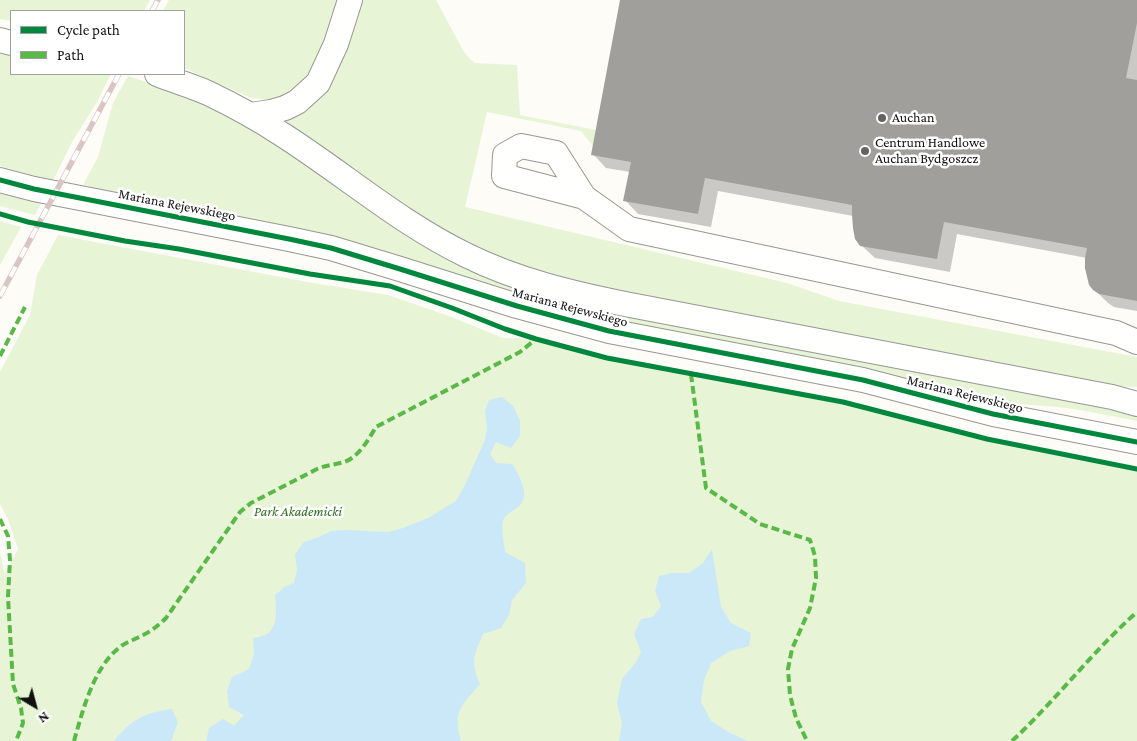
<!DOCTYPE html>
<html>
<head>
<meta charset="utf-8">
<style>
  body { margin:0 }
  #map { position:relative; width:1137px; height:741px; overflow:hidden; background:#fdfcf7; font-family:"Crimson Pro",serif }
  canvas { display:block }
  .legend { position:absolute; left:10px; top:10px; width:175px; height:65px; box-sizing:border-box; background:#fff; border:1px solid #a0a0a0; margin:0; padding:6px 9px; list-style:none; font-size:15px; color:#111 }
  .legend li { display:flex; align-items:center; gap:10px; height:25px }
  .legend b { width:25px; border:1px solid #a0a0a0 }
  .north { position:absolute; left:10px; top:681px; width:50px; height:50px; -webkit-text-stroke:4px #fff; paint-order:stroke; rotate:143deg; font-size:14px; font-weight:700; line-height:20px; text-align:center; color:#111 }
  .north::after { content:''; display:block; margin:auto; width:18px; height:22px; background:#111; clip-path:polygon(50% 0,100% 100%,50% 72%,0 100%) }
</style>
</head>
<body>
<div id="map">
<canvas width="1137" height="741"></canvas>
<ul class="legend">
<li><b style="height:6px;background:#00873e"></b>Cycle path</li>
<li><b style="height:6px;background:#58b947"></b>Path</li>
</ul>
<div class="north">N</div>
</div>
<script>
const ctx = document.querySelector('canvas').getContext('2d');
ctx.lineJoin = 'round';
function paint(path, color) { ctx.fillStyle = color; ctx.fill(path, 'evenodd'); }
function stroke(path, color, width, dash) { ctx.strokeStyle = color; ctx.lineWidth = width; ctx.lineCap = dash ? 'butt' : 'round'; ctx.setLineDash(dash || []); ctx.stroke(path); }
function label(font, color, halo, rows, align = 'center') {
  ctx.font = font + ' "Crimson Pro",serif'; ctx.lineWidth = 5; ctx.setLineDash([]); ctx.textBaseline = 'middle'; ctx.strokeStyle = halo; ctx.fillStyle = color; for (const [text, x, y, turn = 0] of rows) {
    ctx.save(); ctx.translate(x, y); ctx.rotate((+turn || 0) * Math.PI / 180); ctx.textAlign = isNaN(turn) ? turn : align; if (halo) ctx.strokeText(text, 0, 0); ctx.fillText(text, 0, 0); ctx.restore();
  }
}
const green = new Path2D(`
  M0 0H150L144 11H11V21L0 19Z
  M169 0H344L318 74 285 97 266 100 251 98 184 68V11H163Z
  M360 0H436L464 52 470 59 475 63 517 65 520 115 596 130 593 146 581 131 487 112 465 207 787 283 839 301 1137 357V387L1113 386 606 288C571 279 534 270 500 256 419 223 352 167 281 118L310 105 319 98 333 75Z
  M0 51 11 54V74H111L97 102 71 144 53 181 0 166Z
  M128 76C170 90 211 105 250 128 306 161 357 204 413 239 430 250 448 259 466 268L1137 413V421C1106 415 1076 408 1045 406 1029 404 1014 405 998 403L851 365 620 322 590 315 83 185 98 157 113 103Z
  M0 191 42 201 35 215 0 206Z
  M0 221 21 227 0 265Z
  M58 235 307 282 388 295 449 316 503 338 536 339 607 358 843 402 987 439 1137 469V741H0V553L5 574 18 549 8 519 0 504V372L30 315 37 275Z`);
const water = new Path2D(`
  M502 397 513 406 520 421V436L511 448 496 442 490 454 496 463 512 464C519 475 532 496 518 507 513 511 506 514 503 520 501 527 504 545 505 552L525 563 526 583 512 600 509 615 501 628 483 634C474 656 470 661 480 684 462 705 452 711 461 741H206L209 728 223 719 234 726 244 715 229 707 227 691 232 677 249 669 254 654 253 638C257 637 261 637 265 635 279 629 276 608 275 595L286 586 294 583 297 569 295 554 304 542 319 537 331 531 347 530 388 532 403 528 428 518 456 501 465 485 485 440 487 427 485 411 489 400Z
  M712 549 721 607 731 623 751 633 749 646 730 651 711 663 704 680 701 702 711 721 730 733 748 741H619L622 723 617 703 622 679 636 662 641 652 634 634 641 619 653 617 661 606 655 591 659 576 672 573H689L703 563Z
  M172 709 178 722 171 741H114C132 719 144 713 172 709Z`);
const shadow = new Path2D(`
  M621 0H1137V311L1114 307 1108 303 1094 289 1087 258 957 234 950 272 875 258 861 245 853 216 718 191 711 227 638 214 625 200 630 172 606 168 593 154Z`);
const building = new Path2D(`
  M620 0H1137V23L1126 78 1137 80V301L1099 294 1093 290 1089 285 1085 268V258L1087 248 944 222 937 259 860 246 855 239 853 228 852 215V205L705 178 698 214 623 201 631 162 591 155Z`);
const minor = new Path2D(`
  M0 40 11 43
  M157 74C174 81 193 86 210 94 235 106 260 120 283 135 344 174 400 223 466 255 516 280 571 293 625 304L1112 397 1137 404
  M250 115 271 112 285 108 297 102 318 83 336 44 350 0
  M0 180 34 189 289 239 331 248 400 269 517 306 609 331 863 380 993 414 1137 442
  M584 197 556 153 521 146 505 155 504 176 584 197 629 229 1116 333 1137 342`);
const rail = new Path2D(`
  M152 11 158 0
  M0 296 119 74`);
const quiet = new Path2D(`
  M0 356 25 307
  M691 374 706 488 760 524 810 540 815 556 816 578 810 608 792 649 788 669 790 695 796 718 807 741
  M0 519 8 536 10 560 8 597 13 684 21 708 23 723 16 741
  M74 741C83 710 93 668 120 647 126 642 134 640 141 636 150 632 158 626 166 618L240 512 251 503 317 469C326 465 335 465 344 462 359 457 368 440 376 427L520 352 536 339
  M1012 741C1056 700 1092 652 1137 612`);
const cycleway = new Path2D(`
  M0 180 34 189 289 239 331 248 400 269 517 306 609 331 863 380 993 414 1137 442
  M0 214 28 222 125 241 179 249 310 274 390 286 452 308 505 329 536 339 607 358 843 402 987 439 1137 469`);
const markers = [
  [882,118,5,"#646362"],
  [865,151,5,"#646362"]
];
const poiNames = [
  ["Auchan",892,118],
  ["Centrum Handlowe",875,143],
  ["Auchan Bydgoszcz",875,159]
];
const streetNames = [
  ["Mariana Rejewskiego",177,205,11],
  ["Mariana Rejewskiego",570,307,15],
  ["Mariana Rejewskiego",965,394,14]
];
const parkNames = [
  ["Park Akademicki",298,512]
];
paint(green, '#e7f4d6');
paint(water, '#cbe8f9');
paint(shadow, '#0003');
paint(building, '#a19f9c');
stroke(minor, '#979795', 26);
stroke(minor, '#fffffe', 24);
stroke(rail, '#dac5c5', 5.5);
stroke(rail, '#fff', 4, [11]);
stroke(quiet, '#58b947', 4, [8, 4]);
stroke(cycleway, '#00873e', 5);
for (const [x, y, r, color] of markers) { const dot = new Path2D(); dot.arc(x, y, r, 0, 2 * Math.PI); ctx.fillStyle = color; ctx.fill(dot); stroke(dot, '#fff', 2); }
label('14px', '#111', '#fff', poiNames, 'left');
label('14px', '#111', '#fff', streetNames);
label('italic 14px', '#2c6e1c', '#fff', parkNames);
</script>
</body>
</html>
